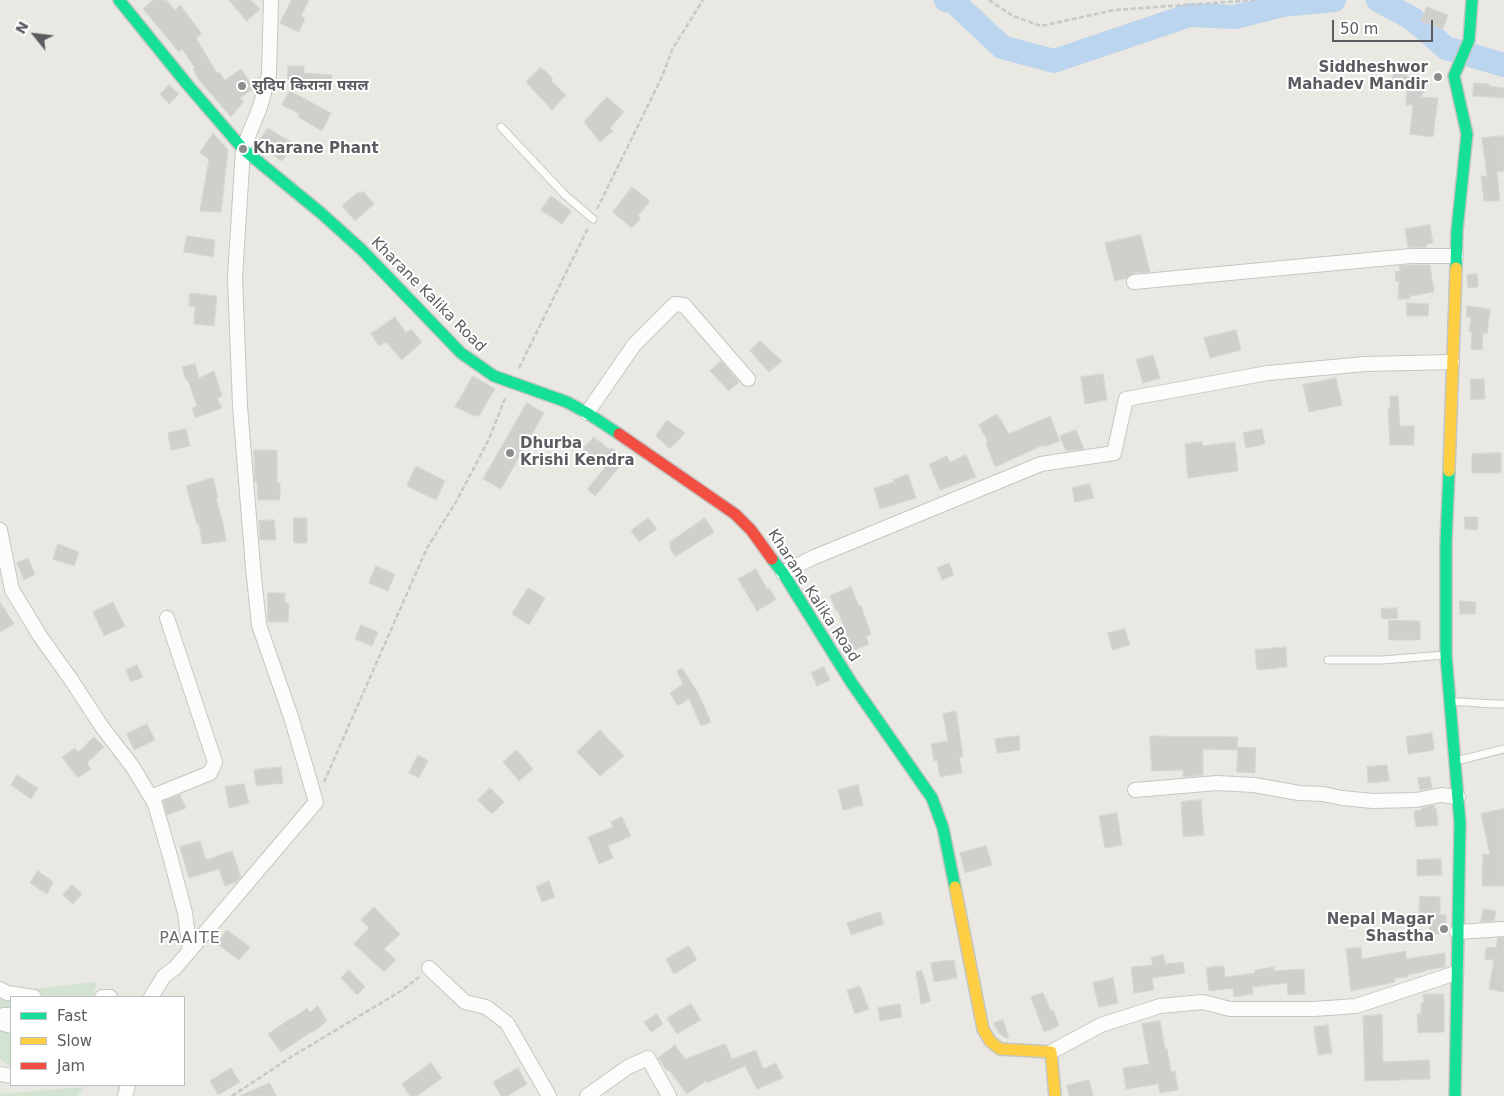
<!DOCTYPE html>
<html>
<head>
<meta charset="utf-8">
<style>
  body { margin:0 }
  #map { position:relative; width:1504px; height:1096px; overflow:hidden; background:#e9e8e3; font-family:"DejaVu Sans",sans-serif }
  canvas { display:block }
  .legend { position:absolute; left:10px; top:996px; width:175px; height:90px; box-sizing:border-box; background:#fff; border:1px solid #bdbebf; margin:0; padding:6px 9px; list-style:none; font-size:15px; color:#5a5c60 }
  .legend li { display:flex; align-items:center; gap:10px; height:25px }
  .legend b { width:25px; border:1px solid #bdbebf }
  .north { position:absolute; left:10px; top:10px; width:50px; height:50px; -webkit-text-stroke:4px #fff; paint-order:stroke; rotate:299deg; font-size:14px; font-weight:700; line-height:20px; text-align:center; color:#5a5c60 }
  .north::after { content:''; display:block; margin:auto; width:18px; height:22px; background:#5a5c60; clip-path:polygon(50% 0,100% 100%,50% 72%,0 100%) }
  .scale { position:absolute; left:1332px; top:20px; width:101px; height:22px; box-sizing:border-box; border:2px solid #5a5c60; border-top:0; padding-left:6px; font-size:15px; line-height:18px; white-space:nowrap; color:#5a5c60; -webkit-text-stroke:4px #fff; paint-order:stroke }
</style>
</head>
<body>
<div id="map">
<canvas width="1504" height="1096"></canvas>
<ul class="legend">
<li><b style="height:6px;background:#16e098"></b>Fast</li>
<li><b style="height:6px;background:#ffcf43"></b>Slow</li>
<li><b style="height:6px;background:#f24e42"></b>Jam</li>
</ul>
<div class="north">N</div>
<div class="scale">50 m</div>
</div>
<script>
const ctx = document.querySelector('canvas').getContext('2d');
ctx.lineJoin = 'round';
function paint(path, color) { ctx.fillStyle = color; ctx.fill(path, 'evenodd'); }
function stroke(path, color, width, dash) { ctx.strokeStyle = color; ctx.lineWidth = width; ctx.lineCap = dash ? 'butt' : 'round'; ctx.setLineDash(dash || []); ctx.stroke(path); }
function label(font, color, halo, rows, align = 'center') {
  ctx.font = font + ' "DejaVu Sans","Noto Sans Devanagari",sans-serif'; ctx.lineWidth = 4; ctx.setLineDash([]); ctx.textBaseline = 'middle'; ctx.strokeStyle = halo; ctx.fillStyle = color; for (const [text, x, y, turn = 0] of rows) {
    ctx.save(); ctx.translate(x, y); ctx.rotate((+turn || 0) * Math.PI / 180); ctx.textAlign = isNaN(turn) ? turn : align; if (halo) ctx.strokeText(text, 0, 0); ctx.fillText(text, 0, 0); ctx.restore();
  }
}
const green = new Path2D(`
  M0 981 22 990 97 982 92 997H11V1067L0 1059Z
  M85 1087 77 1096H0V1094Z`);
const river = new Path2D(`
  M946 0 953 1 1002 47 1054 61 1190 15 1235 17 1282 5 1334 0
  M1378 0 1413 19 1446 48 1504 65`);
const building = new Path2D(`
  M153 0H166L175 10 180 5 202 34 196 38 217 73 219 72 225 80 241 69 254 88 240 98 244 101 231 117 199 80 193 69 195 68 182 49 179 52 143 9Z
  M229 0H251L260 9 247 21Z
  M292 0H309L301 16 305 18 299 32 280 23Z
  M1427 7 1448 15 1443 29 1421 21Z
  M288 66H304V73L332 75 331 88 288 84Z
  M541 67 553 79 551 81 566 95 552 110 526 82Z
  M1396 71 1427 85 1421 97 1438 98 1433 137 1410 134 1413 105H1406L1407 87 1391 80Z
  M1474 83 1489 84V86L1504 88V98L1473 96Z
  M169 85 179 94 169 104 160 94Z
  M290 91 331 113 322 131 298 117 300 114 282 105Z
  M607 97 624 112 610 128 613 131 600 142 584 122Z
  M268 128 294 144 282 161 269 152 271 149 259 141Z
  M213 133 228 150 221 212 200 211 209 159 200 153Z
  M1504 136V171L1497 172 1500 201H1484L1481 176H1487L1482 138Z
  M632 187 650 201 638 216 641 218 632 228 613 212Z
  M363 191 374 204 355 221 342 206 358 192 360 194Z
  M551 196 571 211 562 224 541 210Z
  M1430 225 1433 243 1426 244 1427 247 1408 248 1405 229Z
  M1141 235 1150 272 1133 273 1127 278 1115 281 1105 243Z
  M187 236 215 240 213 257 184 252Z
  M1411 265H1430L1434 292 1410 296V299H1398L1399 281 1396 282 1395 272 1400 271 1399 266Z
  M1477 274 1478 287 1468 288 1467 275Z
  M190 293 217 296 214 326 194 324 195 307 189 306Z
  M1407 303 1429 304 1428 316H1407Z
  M1467 306 1490 309 1487 334 1483 333 1482 350 1471 349 1472 332H1469L1471 317H1467Z
  M395 317 406 333 411 329 422 342 402 360 386 342 379 346 371 334Z
  M1236 330 1241 350 1210 358 1204 338Z
  M760 341 782 361 769 372 750 351Z
  M1153 355 1160 378 1143 383 1136 360Z
  M721 361 739 382 729 391 710 371Z
  M195 364 199 378 214 371 222 396 217 398 222 408 195 418 192 408 197 406 188 380H186L182 367Z
  M1103 374 1107 400 1085 404 1081 377Z
  M473 376 495 389 479 416H475L455 407Z
  M1336 378 1342 405 1309 412 1303 385Z
  M1471 379H1484L1485 399 1471 400Z
  M1390 396H1398L1400 426H1414V445H1390L1388 408H1390Z
  M527 403 544 413 501 489 483 479Z
  M997 414 1009 434 1050 416 1060 441 1044 447 1043 445 995 467 986 444 988 442 979 425Z
  M667 420 685 433 670 449 656 436Z
  M186 429 190 446 171 450 168 433Z
  M1262 429 1265 444 1246 448 1243 433Z
  M1076 430 1084 449 1066 451 1060 436Z
  M594 437 610 450 612 448 626 459 595 496 587 489 605 468 583 449Z
  M1202 442 1203 446 1235 442 1238 471 1188 478 1185 444Z
  M254 450H277V483H280V500H258L257 482H255Z
  M1501 453V473H1472V454Z
  M966 455 976 477 940 490 929 464 947 456 950 462Z
  M416 466 445 481 436 500 407 486Z
  M908 474 916 498 880 509 874 488 894 482 893 480Z
  M213 478 218 497 216 498 223 524 226 541 202 544 199 524H197L186 486Z
  M1090 484 1094 498 1075 502 1072 488Z
  M1465 517H1478L1477 530 1465 529Z
  M294 518H307V543H294Z
  M648 518 657 529 639 542 631 531Z
  M705 518 714 532 675 557 670 548V542Z
  M274 520 276 540H260L259 521Z
  M58 544 79 552 74 566 53 559Z
  M28 558 35 574 24 580 17 563Z
  M949 563 954 575 942 580 937 568Z
  M376 566 395 574 388 591 369 583Z
  M756 569 767 589 769 588 776 599 757 611 738 579Z
  M851 587 859 606H861L871 634 866 637 869 644 852 651 838 610 836 611 830 596Z
  M528 588 545 598 529 625 512 614Z
  M268 593H285V603L289 604 288 622H268Z
  M1460 601 1476 602 1475 614H1460Z
  M0 602 14 624 0 632Z
  M113 602 125 626 104 636 93 612Z
  M1397 608 1398 618 1382 619 1381 609Z
  M1389 620 1420 621V640H1389Z
  M361 625 378 632 372 646 355 639Z
  M1125 629 1130 645 1112 650 1108 633Z
  M1286 647 1287 667 1257 670 1255 650Z
  M137 665 143 677 131 682 126 670Z
  M824 667 830 680 817 686 811 673Z
  M682 668 698 693 711 722 701 726 689 699 678 706 670 693 683 684 677 671Z
  M956 711 963 756 959 757 962 773 940 777 937 760 934 761 931 744 948 741 943 714Z
  M147 724 155 740 134 750 127 734Z
  M600 730 624 756 600 776 577 752Z
  M1432 733 1434 750 1408 754 1406 737Z
  M1019 736 1020 750 997 753 995 739Z
  M1150 736 1238 737 1237 750 1203 749V775L1183 777V770L1152 771Z
  M94 737 104 747 87 763 91 769 78 778 62 757 75 748 78 752Z
  M1238 747 1256 748 1255 773 1237 772Z
  M517 750 533 769 519 781 503 762Z
  M418 755 428 761 419 778 409 773Z
  M1387 765 1389 781 1368 783 1367 767Z
  M281 767 283 783 256 786 254 770Z
  M17 775 38 788 31 799 11 785Z
  M1430 777 1432 788 1420 790 1418 778Z
  M244 784 249 803 229 808 225 787Z
  M858 785 863 805 843 810 838 790Z
  M490 788 504 802 492 814 478 800Z
  M180 795 186 808 167 815 163 801Z
  M1201 800 1204 835 1183 837 1181 802Z
  M1434 805 1435 809 1436 808 1438 825 1416 827 1414 811 1422 810V808Z
  M1504 809V886H1482L1483 854 1490 855 1481 814Z
  M1117 813 1122 845 1105 848 1099 816Z
  M622 817 631 836 608 846 613 858 599 864 588 837 613 827 611 822Z
  M200 841 206 860 232 851 241 877 236 882 225 886 219 869 189 878 180 847Z
  M986 846 992 865 965 873 960 853Z
  M1441 859 1442 875 1417 876V860Z
  M38 871 53 882 47 894 30 883Z
  M549 881 555 897 542 902 536 887Z
  M72 885 82 894 73 904 63 895Z
  M1420 896 1440 897V913H1419Z
  M374 907 400 934 384 949 396 960 384 972 354 944 369 928 361 920Z
  M1483 909 1496 911 1494 921 1481 922Z
  M880 912 884 924 851 935 847 923Z
  M1430 914 1446 915V934H1430Z
  M227 930 250 947 239 960 217 944Z
  M1498 938H1504V992L1489 989 1494 960 1485 959 1486 948 1496 947Z
  M689 946 697 960 674 974 666 959Z
  M1361 947 1362 959 1406 951V959L1445 953V967L1426 970V971L1408 975V977L1395 978V982L1351 991 1346 949Z
  M1163 955 1166 964 1183 962 1185 973 1152 978 1154 990 1134 993 1131 967 1153 965 1151 958Z
  M954 960 957 978 934 982 931 963Z
  M1224 966 1225 977 1255 973V970L1274 967V971L1304 969 1305 994 1288 995 1287 983 1252 987 1253 994 1234 997 1233 988 1209 991 1206 968Z
  M349 970 365 987 357 995 341 978Z
  M922 971 931 1001 921 1004 916 972Z
  M1113 978 1118 1003 1099 1007 1093 983Z
  M860 986 869 1009 855 1014 847 991Z
  M1043 993 1051 1011 1053 1010 1059 1026 1044 1032 1031 997Z
  M1423 994H1444V1032L1418 1033 1417 1014H1421V1003H1424Z
  M691 1004 701 1020 677 1034 667 1018Z
  M900 1004 902 1017 880 1021 878 1008Z
  M318 1006 327 1021 312 1033 311 1032 281 1052 268 1034 291 1018 292 1019 307 1008 310 1012Z
  M657 1014 663 1024 651 1032 644 1022Z
  M1382 1015 1383 1062 1429 1060 1430 1079 1365 1081 1363 1016Z
  M1003 1020 1009 1038H1005L999 1033 994 1025V1023Z
  M1160 1021 1165 1049H1167L1171 1072 1175 1071 1178 1090 1160 1093 1158 1084 1126 1089 1123 1068 1149 1064 1142 1024Z
  M1328 1025 1332 1053 1318 1055 1314 1027Z
  M725 1044 732 1059 756 1050 763 1069 776 1063 783 1078 757 1089 745 1066 707 1083V1080L687 1094 669 1070 667 1071 658 1058 675 1045 685 1059Z
  M431 1063 442 1078 417 1096H410L402 1084Z
  M231 1068 240 1082 218 1095 210 1081Z
  M518 1068 527 1084 507 1096H501L493 1082Z
  M1089 1080 1093 1096H1069L1067 1086Z
  M270 1083 276 1096H240Z`);
const path = new Path2D(`
  M989 0 1013 16 1041 26 1114 10 1255 0
  M597 209 661 79 673 48 703 0
  M519 368 588 228
  M324 782 427 548 456 502 489 439 506 396
  M232 1096 291 1057 401 991 419 977`);
const lane = new Path2D(`
  M501 127 565 195 593 219
  M1328 660H1382L1445 655
  M1452 702C1470 701 1487 705 1504 704
  M1456 761 1504 749`);
const street = new Path2D(`
  M1134 282 1411 256H1456
  M587 413 634 345 675 304 684 305 748 379
  M0 530 12 590 40 636 72 681 102 727 132 766 155 804 170 856 185 913 190 951
  M783 573 812 558 1041 464 1114 453 1126 399 1268 373 1365 364 1452 362
  M1135 790 1217 783 1254 785 1299 793 1323 794 1342 798 1373 801 1416 800 1441 795 1458 797
  M151 797 210 773 215 762 167 618
  M1457 932 1504 929
  M429 968 465 1002 486 1007 507 1023 549 1096
  M0 989 7 993 34 997
  M102 997H110
  M151 997 164 976 175 968 316 802 291 717 259 625 253 567 240 406 235 278 243 149 260 107 269 75 271 0
  M11 1015H4L1 1023 11 1026
  M1051 1052 1101 1025 1160 1006 1203 1002 1230 1009H1314L1356 1006 1456 973
  M0 1074 11 1076
  M125 1096 128 1085
  M587 1096 628 1067 648 1058 669 1096`);
const fast = new Path2D(`
  M119 0 187 84 243 149 321 213 362 250 461 353 494 376 567 402 587 413 619 434
  M1456 268 1457 230 1467 134 1454 76 1469 40 1472 0
  M1449 471 1446 543V655L1460 823 1455 1096
  M772 559 783 573 851 682 932 798 943 828 955 887`);
const slow = new Path2D(`
  M1449 471 1456 268
  M955 887 983 1029 990 1041 1000 1049 1051 1052 1055 1096`);
const jam = new Path2D(`
  M619 434 735 514 751 530 772 559`);
const markers = [
  [1438,77,5,"#8c8d8e"],
  [242,86,5,"#8c8d8e"],
  [243,149,5,"#8c8d8e"],
  [510,453,5,"#8c8d8e"],
  [1444,929,5,"#8c8d8e"]
];
const poiNames = [
  ["Siddheshwor",1428,68,"right"],
  ["Mahadev Mandir",1428,85,"right"],
  ["सुदिप किराना पसल",252,86],
  ["Kharane Phant",253,149],
  ["Dhurba",520,444],
  ["Krishi Kendra",520,461],
  ["Nepal Magar",1434,920,"right"],
  ["Shastha",1434,937,"right"]
];
const streetNames = [
  ["Kharane Kalika Road",428,295,45],
  ["Kharane Kalika Road",813,596,57]
];
const neighbourhoodNames = [
  ["PAAITE",190,939]
];
paint(green, '#d2e4d1');
stroke(river, '#bbd5ef', 24);
paint(building, '#cfcfcc');
stroke(building, '#d7d6d2', 1);
stroke(lane, '#c6c6c5', 9);
stroke(street, '#c6c6c5', 16);
stroke(fast, '#c5c5c3', 14);
stroke(slow, '#c5c5c3', 14);
stroke(jam, '#c5c5c3', 14);
stroke(path, '#c5c9c7', 2.5, [5, 2.5]);
stroke(lane, '#fcfcfb', 7);
stroke(street, '#fcfcfb', 14);
stroke(fast, '#16e098', 11);
stroke(slow, '#ffcf43', 11);
stroke(jam, '#f24e42', 11);
for (const [x, y, r, color] of markers) { const dot = new Path2D(); dot.arc(x, y, r, 0, 2 * Math.PI); ctx.fillStyle = color; ctx.fill(dot); stroke(dot, '#fff', 2); }
label('bold 15px', '#5a5c60', '#fff', poiNames, 'left');
label('15px', '#5a5c60', '#fff', streetNames);
ctx.letterSpacing = '1px';
label('16px', '#6b6e72', '#fff', neighbourhoodNames);
ctx.letterSpacing = '0px';
</script>
</body>
</html>
